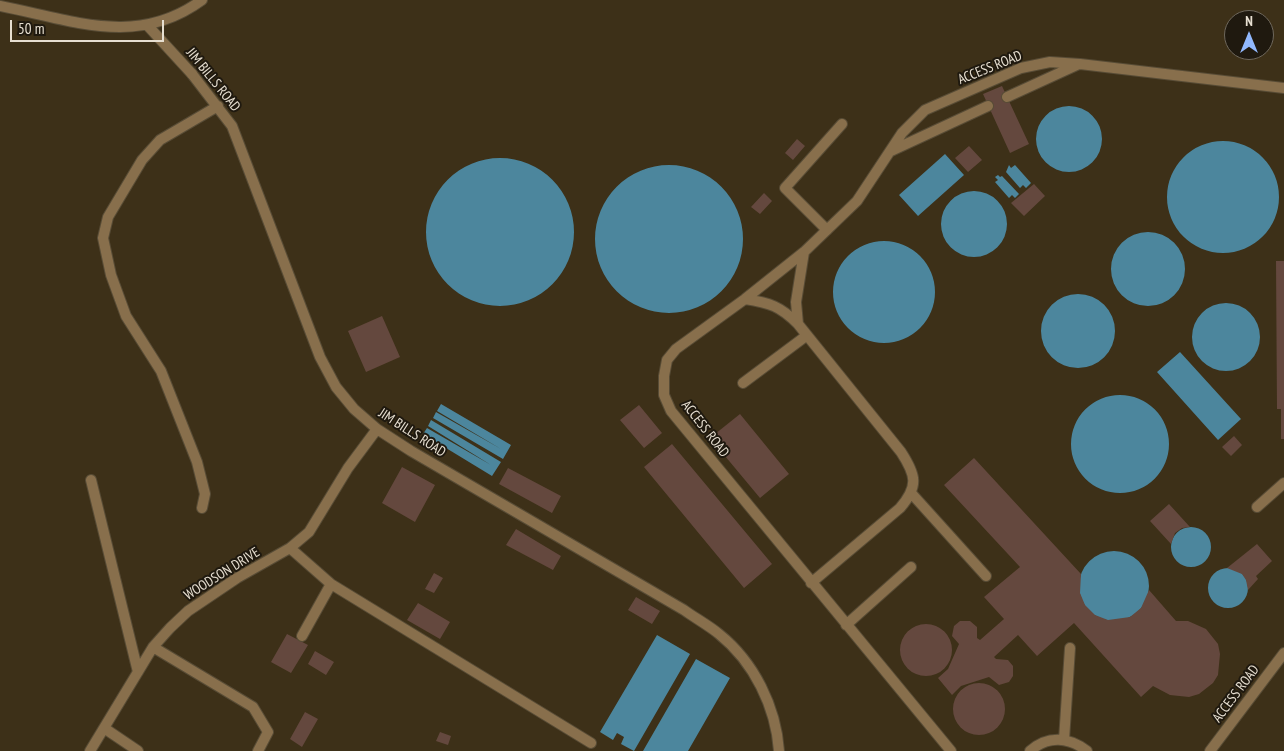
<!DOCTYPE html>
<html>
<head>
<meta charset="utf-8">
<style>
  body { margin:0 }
  #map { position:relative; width:1284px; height:751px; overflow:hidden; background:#3d3018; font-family:"PT Sans Narrow",sans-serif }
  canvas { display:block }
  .north { position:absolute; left:1224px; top:10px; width:50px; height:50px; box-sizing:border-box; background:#1f190f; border:1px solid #6f685d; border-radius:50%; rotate:0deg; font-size:14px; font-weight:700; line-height:20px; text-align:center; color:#e7dfd1 }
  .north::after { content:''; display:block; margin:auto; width:18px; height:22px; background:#91b8fd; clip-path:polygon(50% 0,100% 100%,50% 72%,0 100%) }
  .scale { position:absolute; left:10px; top:20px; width:154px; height:22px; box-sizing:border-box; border:2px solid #e7dfd1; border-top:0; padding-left:6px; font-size:15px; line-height:18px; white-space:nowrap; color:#e7dfd1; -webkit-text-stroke:4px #1f190f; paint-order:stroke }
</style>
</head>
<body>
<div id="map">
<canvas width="1284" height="751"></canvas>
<div class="north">N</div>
<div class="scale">50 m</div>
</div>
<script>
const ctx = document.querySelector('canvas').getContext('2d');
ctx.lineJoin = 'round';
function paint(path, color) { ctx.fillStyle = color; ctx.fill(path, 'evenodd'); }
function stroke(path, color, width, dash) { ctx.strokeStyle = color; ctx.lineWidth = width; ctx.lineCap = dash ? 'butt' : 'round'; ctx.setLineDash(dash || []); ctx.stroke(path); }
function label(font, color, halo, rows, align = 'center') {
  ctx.font = font + ' "PT Sans Narrow",sans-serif'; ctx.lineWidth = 4; ctx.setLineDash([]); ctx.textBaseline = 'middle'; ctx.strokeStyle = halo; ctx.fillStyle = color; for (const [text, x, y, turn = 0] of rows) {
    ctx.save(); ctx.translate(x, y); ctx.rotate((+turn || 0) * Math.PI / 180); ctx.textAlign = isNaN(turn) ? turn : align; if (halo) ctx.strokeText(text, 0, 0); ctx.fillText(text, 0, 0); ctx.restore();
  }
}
const water = new Path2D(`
  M1036 139a33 33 0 1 1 66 0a33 33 0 1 1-66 0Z
  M1167 197a56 56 0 1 1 112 0a56 56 0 1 1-112 0Z
  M945 154 964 175 918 216 899 195Z
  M426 232a74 74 0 1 1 148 0a74 74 0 1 1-148 0Z
  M595 239a74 74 0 1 1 148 0a74 74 0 1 1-148 0Z
  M1009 165 1011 168 1015 165 1031 183 1026 188 1023 185 1020 188 1006 172Z
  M998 175 1000 177 1002 176 1019 194 1015 198 1012 195 1009 198 995 182 998 180 995 177Z
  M941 224a33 33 0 1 1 66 0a33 33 0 1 1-66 0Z
  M1111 269a37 37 0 1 1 74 0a37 37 0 1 1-74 0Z
  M833 292a51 51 0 1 1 102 0a51 51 0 1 1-102 0Z
  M1041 331a37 37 0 1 1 74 0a37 37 0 1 1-74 0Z
  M1192 337a34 34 0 1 1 68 0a34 34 0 1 1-68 0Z
  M1180 352 1241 419 1218 440 1157 372Z
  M1071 444a49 49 0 1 1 98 0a49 49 0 1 1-98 0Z
  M441 404 511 445 503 459 433 418 436 412 501 449 437 411Z
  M431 420 501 462 492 476 423 434 427 428 491 465 428 426Z
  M1171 547a20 20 0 1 1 40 0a20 20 0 1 1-40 0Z
  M1079 586a35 35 0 1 1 70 0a35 35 0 1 1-70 0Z
  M1208 588a20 20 0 1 1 40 0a20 20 0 1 1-40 0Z
  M657 635 690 654 634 751 621 744 624 737 617 733 613 740 600 732Z
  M696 659 730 678 688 751H643Z`);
const building = new Path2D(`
  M1002 86 1029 144 1010 153 983 94Z
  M797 139 805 146 793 160 785 153Z
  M969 146 982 160 968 172 955 158Z
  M1034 184 1045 196 1024 216 1011 203Z
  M764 193 772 201 760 214 751 207Z
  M1276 261H1284V439H1281V409H1277Z
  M382 316 400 357 366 372 348 331Z
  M639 405 662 433 644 448 620 420Z
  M740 414 789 474 760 498 710 438Z
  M1234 436 1242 445 1231 456 1222 447Z
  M672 444 772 564 744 588 644 467Z
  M974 458 1081 574 1080 593 1085 605 1095 615 1108 620 1130 617 1141 608 1149 590 1176 621H1188L1206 629 1218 644 1220 654 1218 675 1213 683 1199 694 1189 697 1170 695 1153 686 1141 697 1074 623 1037 656 1018 635 994 657 996 659 1008 660 1013 666V676L1009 682 999 685 989 677 961 686 952 695 938 678 948 669 959 644 952 636 954 626 960 621H970L977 627V638L980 640 1004 619 984 597 1020 567 944 485Z
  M402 467 435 485 415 522 382 503Z
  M508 468 561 496 552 513 499 484Z
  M1169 504 1190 527 1182 528 1175 533 1171 544 1150 521Z
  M516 529 561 556 553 570 506 545Z
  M1257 544 1272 561 1256 576 1258 579 1248 590 1246 580 1242 574 1227 568Z
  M434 573 443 578 434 593 425 589Z
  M636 597 660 611 652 624 628 610Z
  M418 603 450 622 440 639 407 620Z
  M900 650a26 26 0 1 1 52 0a26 26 0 1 1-52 0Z
  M287 634 308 645 291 673 271 662Z
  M315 651 334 662 326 675 308 664Z
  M953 709a26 26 0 1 1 52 0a26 26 0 1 1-52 0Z
  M305 712 318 719 302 747 290 739Z
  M440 732 451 736 448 745 436 741Z`);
const lane = new Path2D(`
  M192 74 232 126 320 357 336 387 354 409 377 429 411 451 684 610C695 618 708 625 719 634 754 662 776 707 779 751
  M1007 97 1079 64
  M891 151 988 106
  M827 230 785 188 842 124
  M745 299C770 303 780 306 798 324L901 452C916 475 919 486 900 508L811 583
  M798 324 796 302 804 252
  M743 383 806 336
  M91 480 138 672
  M912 494 986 576
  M1257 507 1284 483
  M202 508 205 494 197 462 161 371 126 316 111 275 103 238 108 217 142 160 160 140 218 106
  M290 548 331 584 591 743
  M846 625 911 567
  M302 636 331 584
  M153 647 253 707 268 732 258 751
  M104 728 138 751
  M1064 740 1070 648
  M90 751 153 647 170 628 188 611 237 578 290 548 309 532 348 468 377 429
  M951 751 671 411 664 395V376L667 360 676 349 745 299 804 252 857 201 902 133 925 110 1021 68 1050 62 1080 64 1284 88
  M1030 751C1048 735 1069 737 1087 751
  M1210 751 1284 653`);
const street = new Path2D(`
  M0 6C72 20 137 48 202 0
  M148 26 192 74`);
const streetNames = [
  ["ACCESS ROAD",990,68,-22],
  ["JIM BILLS ROAD",213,80,51],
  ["ACCESS ROAD",705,429,52],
  ["JIM BILLS ROAD",412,433,33],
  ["WOODSON DRIVE",222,574,-32],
  ["ACCESS ROAD",1236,694,-53]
];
paint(water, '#4c869d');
paint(building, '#64483e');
stroke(lane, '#584c36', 12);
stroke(street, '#584c36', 12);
stroke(lane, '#886f4c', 10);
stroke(street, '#886f4c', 10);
label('14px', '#e7dfd1', '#1f190f', streetNames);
</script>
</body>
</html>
